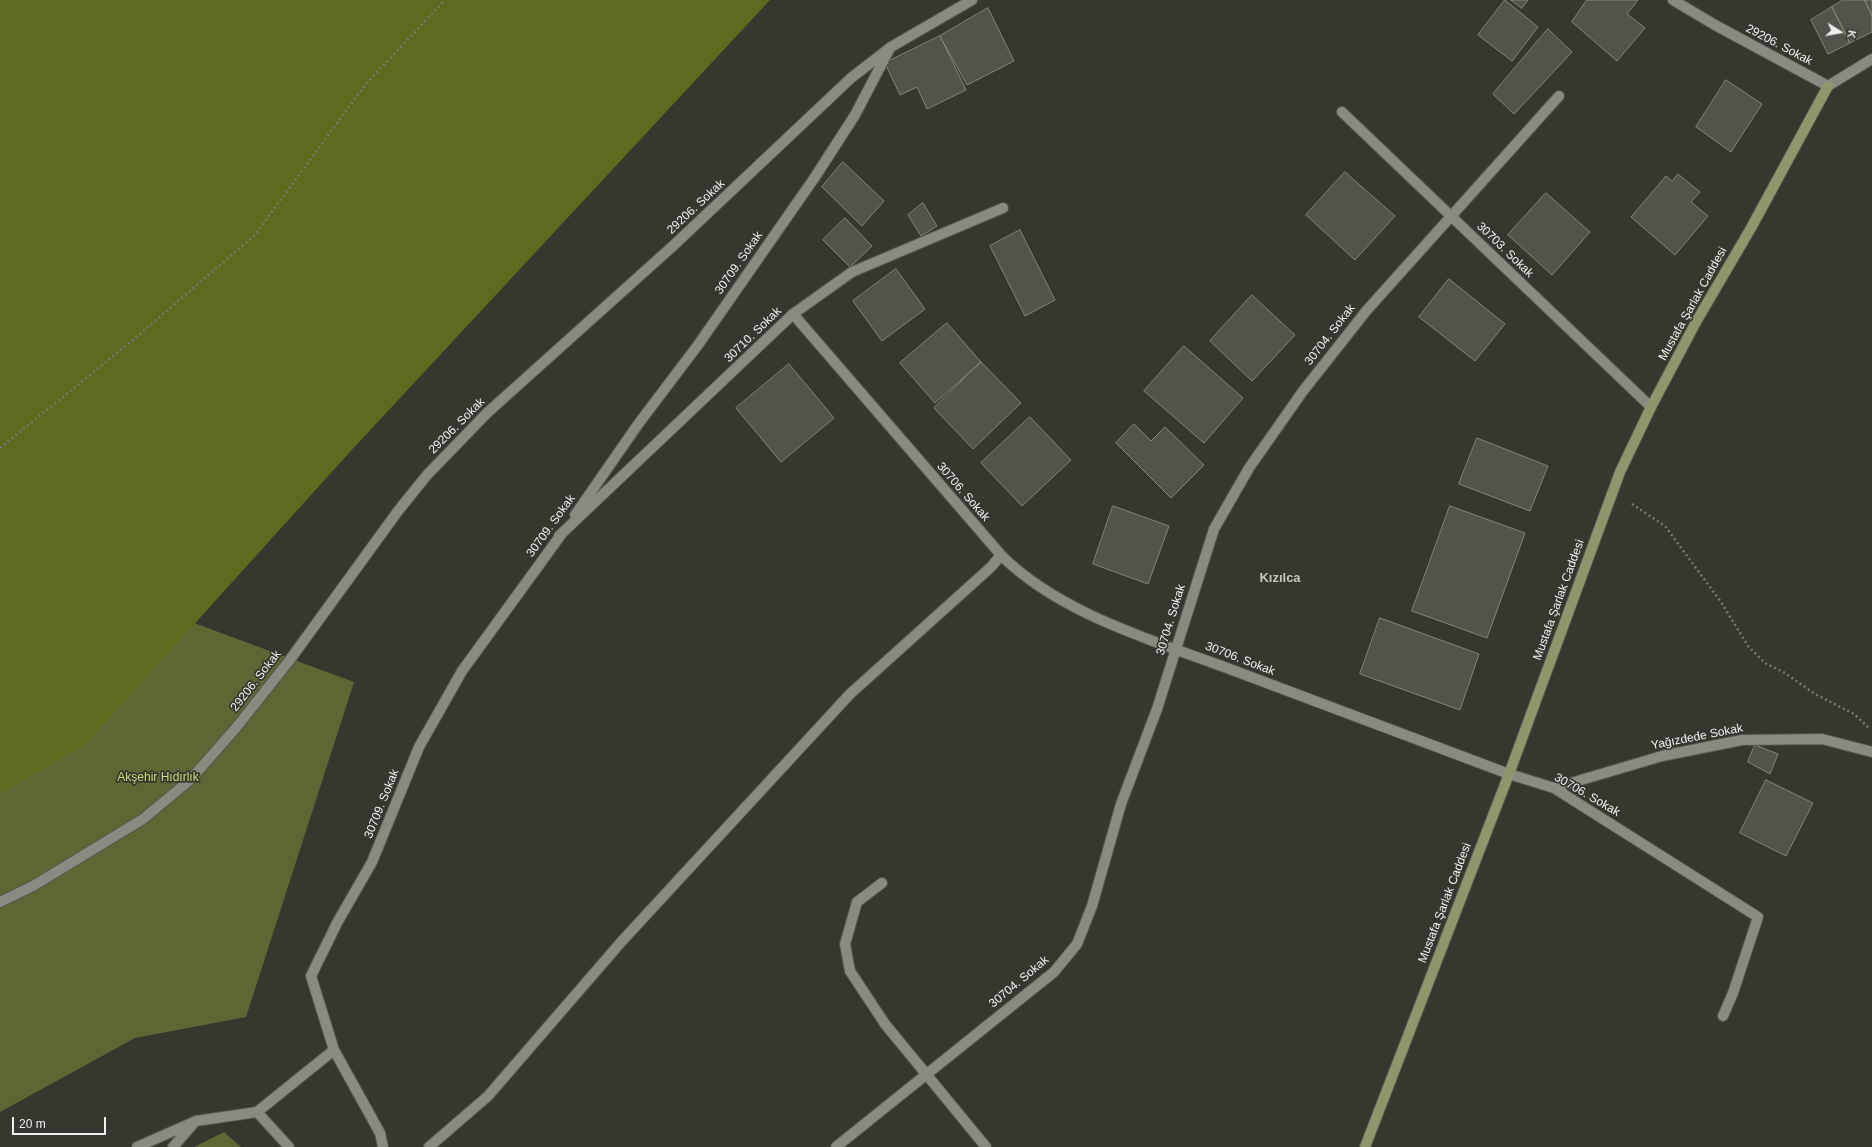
<!DOCTYPE html>
<html>
<head>
<meta charset="utf-8">
<style>
  body { margin:0 }
  #map { position:relative; width:1872px; height:1147px; overflow:hidden; background:#363830; font-family:Arial,sans-serif }
  canvas { display:block }
  .north { position:absolute; left:1820px; top:12px; width:40px; height:40px; -webkit-text-stroke:3px #363830; paint-order:stroke; rotate:101deg; font-size:11px; font-weight:700; line-height:16px; text-align:center; color:#f0f1ec }
  .north::after { content:''; display:block; margin:auto; width:14px; height:18px; background:#f0f1ec; clip-path:polygon(50% 0,100% 100%,50% 72%,0 100%) }
  .scale { position:absolute; left:12px; top:1117px; width:94px; height:18px; box-sizing:border-box; border:2px solid #f0f1ec; border-top:0; padding-left:5px; font-size:12px; line-height:14px; white-space:nowrap; color:#f0f1ec; -webkit-text-stroke:3px #363830; paint-order:stroke }
</style>
</head>
<body>
<div id="map">
<canvas width="1872" height="1147"></canvas>
<div class="north">K</div>
<div class="scale">20 m</div>
</div>
<script>
const ctx = document.querySelector('canvas').getContext('2d');
ctx.lineJoin = 'round';
function paint(path, color) { ctx.fillStyle = color; ctx.fill(path, 'evenodd'); }
function stroke(path, color, width, dash) { ctx.strokeStyle = color; ctx.lineWidth = width; ctx.lineCap = dash ? 'butt' : 'round'; ctx.setLineDash(dash || []); ctx.stroke(path); }
function label(font, color, halo, rows, align = 'center') {
  ctx.font = font + ' Arial,sans-serif'; ctx.lineWidth = 3.5; ctx.setLineDash([]); ctx.textBaseline = 'middle'; ctx.strokeStyle = halo; ctx.fillStyle = color; for (const [text, x, y, turn = 0] of rows) {
    ctx.save(); ctx.translate(x, y); ctx.rotate((+turn || 0) * Math.PI / 180); ctx.textAlign = isNaN(turn) ? turn : align; if (halo) ctx.strokeText(text, 0, 0); ctx.fillText(text, 0, 0); ctx.restore();
  }
}
const green = new Path2D(`
  M99 588 354 682 246 1017 135 1038 0 1112V695Z
  M224 1132 241 1147H194Z`);
const forest = new Path2D(`
  M0 0H770L348 454 85 745 0 794Z`);
const building = new Path2D(`
  M1505 0 1538 27 1512 61 1478 35Z
  M1511 0H1528L1522 8Z
  M1587 0H1638L1627 14 1645 28 1617 61 1572 22Z
  M1843 0H1865L1872 16V32L1850 43 1832 7Z
  M1865 0H1872V16Z
  M1832 7 1850 43 1828 54 1811 20Z
  M988 8 1014 61 967 85 940 36Z
  M1548 29 1572 52 1514 114 1493 94Z
  M940 36 966 90 927 109 917 87 900 95 885 63Z
  M1726 80 1762 104 1731 152 1696 127Z
  M843 162 884 201 862 226 822 187Z
  M1345 172 1395 216 1355 260 1306 215Z
  M1678 174 1700 192 1691 202 1708 216 1675 255 1631 217 1666 176 1672 181Z
  M1546 193 1590 232 1552 275 1508 235Z
  M923 203 937 226 921 236 908 215Z
  M845 218 872 246 850 267 823 240Z
  M1020 230 1055 300 1025 316 990 246Z
  M896 269 925 309 882 341 853 301Z
  M1449 279 1505 324 1475 361 1419 317Z
  M1252 295 1295 335 1252 381 1210 341Z
  M947 323 981 362 935 403 900 363Z
  M1184 346 1243 398 1204 443 1144 391Z
  M981 362 1021 403 973 449 934 408Z
  M789 364 834 418 781 462 736 408Z
  M1030 417 1071 460 1022 506 981 463Z
  M1134 424 1151 441 1165 427 1204 465 1171 498 1116 443Z
  M1477 438 1548 466 1530 511 1459 484Z
  M1113 506 1169 526 1148 584 1093 564Z
  M1450 506 1525 533 1487 638 1412 611Z
  M1380 618 1479 654 1460 710 1360 674Z
  M1755 745 1778 754 1770 774 1748 762Z
  M1766 780 1813 803 1786 856 1740 833Z`);
const path = new Path2D(`
  M0 448 128 344 255 235 365 85 445 0
  M1632 504 1665 526 1721 602 1748 646 1765 663 1785 673 1815 694 1854 714 1869 728`);
const lane = new Path2D(`
  M793 314 852 272 1003 208`);
const street = new Path2D(`
  M1673 0 1715 25 1828 86 1872 59
  M1342 112 1651 407
  M575 515 639 423 698 345 815 177 855 115 889 50
  M559 536 793 314 1001 555C1059 614 1158 642 1235 671 1326 705 1417 740 1509 774L1554 788 1758 917 1733 993 1723 1016
  M1554 788 1662 756 1742 740 1822 739 1872 752
  M882 883 857 902 845 944 850 971 885 1024 986 1147
  M0 902 33 886 143 819 190 780 235 729 289 661 398 511 427 475 487 413 674 245 851 78 891 47 972 0
  M257 1112 289 1147
  M137 1147 196 1121 257 1112 334 1050
  M173 1147 193 1124
  M383 1147 380 1133 334 1050 311 976 337 923 372 862 419 747 462 671 563 532
  M429 1147 488 1096 622 941 850 694 991 567 1001 555
  M836 1147 1054 972 1077 944 1092 906 1121 804 1157 709 1214 529 1249 468 1303 391 1367 310 1559 96`);
const secondary = new Path2D(`
  M1365 1147 1509 774 1620 472 1651 407 1696 322 1751 228 1828 86`);
const streetNames = [
  ["29206. Sokak",1779,45,28],
  ["29206. Sokak",696,207,-43],
  ["30703. Sokak",1505,250,44],
  ["30709. Sokak",739,263,-55],
  ["Mustafa Şarlak Caddesi",1693,304,-61],
  ["30710. Sokak",753,335,-44],
  ["30704. Sokak",1330,335,-52],
  ["29206. Sokak",457,426,-45],
  ["30706. Sokak",963,492,49],
  ["30709. Sokak",551,526,-54],
  ["Mustafa Şarlak Caddesi",1559,600,-70],
  ["30704. Sokak",1171,620,-73],
  ["30706. Sokak",1240,659,21],
  ["29206. Sokak",256,681,-52],
  ["Yağızdede Sokak",1697,737,-11],
  ["30706. Sokak",1587,795,30],
  ["30709. Sokak",382,804,-68],
  ["Mustafa Şarlak Caddesi",1445,903,-69],
  ["30704. Sokak",1019,982,-40]
];
const parkNames = [
  ["Akşehir Hıdırlık",158,778]
];
const neighbourhoodNames = [
  ["Kızılca",1280,578]
];
paint(green, '#5e6633');
paint(forest, '#606a1e');
paint(building, '#52544c');
stroke(building, '#83857c', 1);
stroke(lane, '#55564f', 12);
stroke(street, '#55564f', 12);
stroke(secondary, '#55564f', 12);
stroke(path, '#777871', 2.5, [2, 3]);
stroke(lane, '#898b82', 10);
stroke(street, '#898b82', 10);
stroke(secondary, '#90966b', 10);
label('12px', '#f0f1ec', '#363830', streetNames);
label('12px', '#cdde77', '#363830', parkNames);
label('bold 13px', '#c3c5bc', '#363830', neighbourhoodNames);
</script>
</body>
</html>
